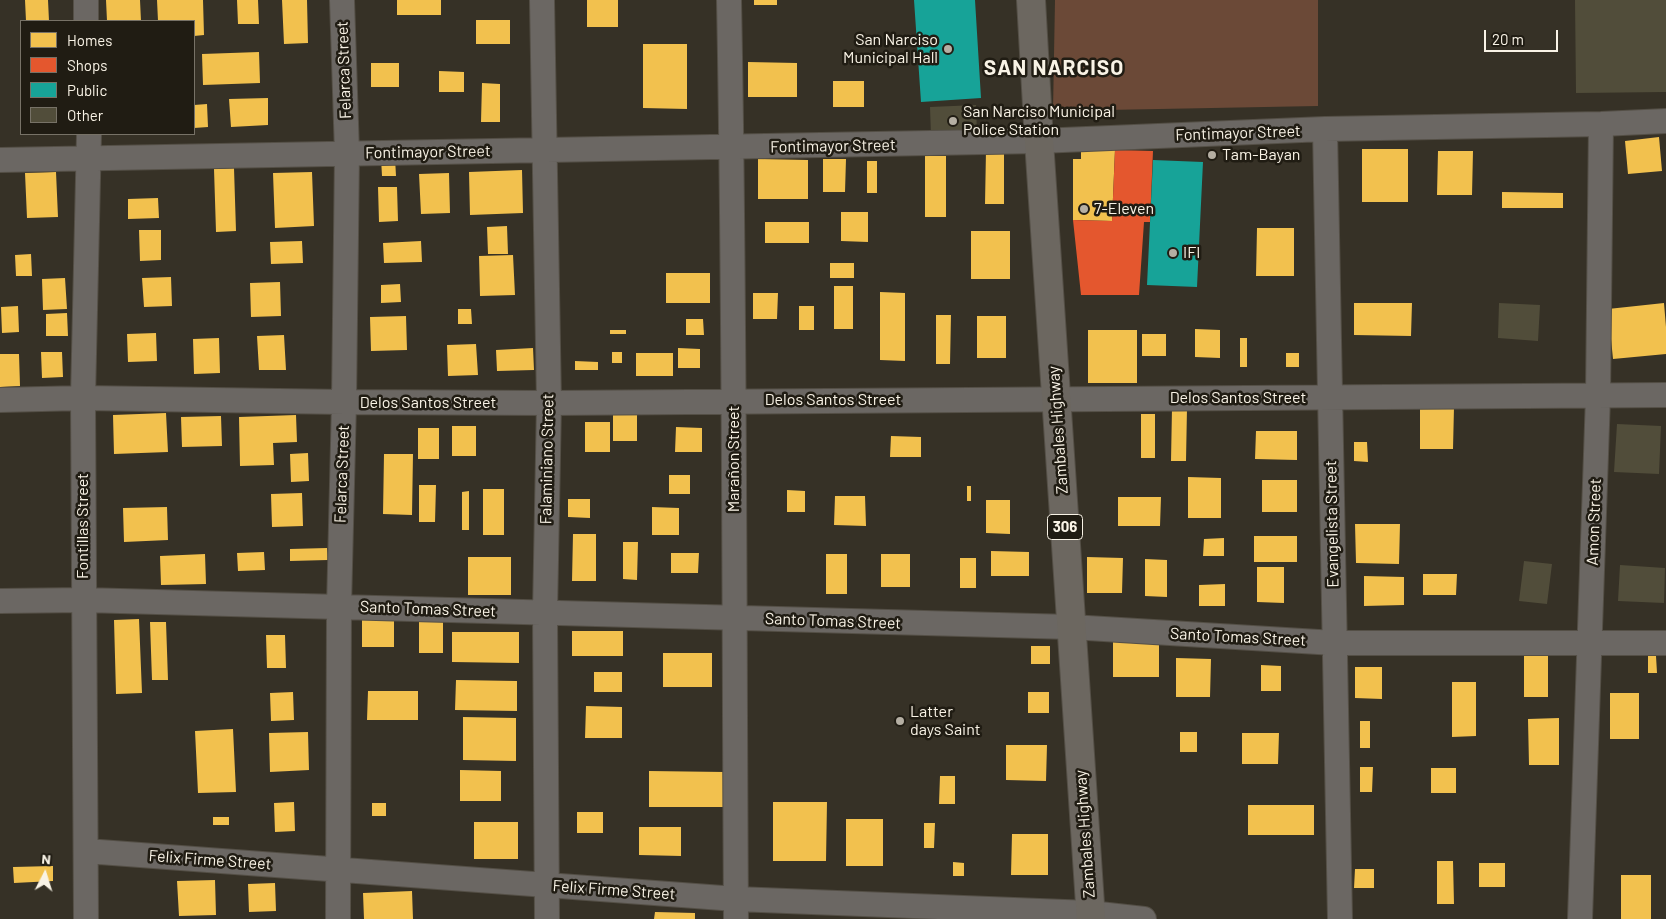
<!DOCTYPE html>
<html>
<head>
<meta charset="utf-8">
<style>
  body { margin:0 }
  #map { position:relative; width:1666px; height:919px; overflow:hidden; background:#363126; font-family:Barlow,sans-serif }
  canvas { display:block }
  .legend { position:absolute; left:20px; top:20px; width:175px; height:115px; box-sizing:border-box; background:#201c13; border:1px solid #777267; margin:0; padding:6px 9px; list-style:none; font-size:15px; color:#f9f3e6 }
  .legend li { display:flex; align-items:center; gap:10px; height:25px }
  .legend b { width:25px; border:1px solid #777267 }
  .north { position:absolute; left:20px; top:849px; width:50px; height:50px; -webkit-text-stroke:4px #201c13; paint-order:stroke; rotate:5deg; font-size:14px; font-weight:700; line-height:20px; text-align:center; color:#f9f3e6 }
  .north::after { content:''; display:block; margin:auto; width:18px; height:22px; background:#f9f3e6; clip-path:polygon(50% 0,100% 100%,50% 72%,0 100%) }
  .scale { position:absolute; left:1484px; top:30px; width:74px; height:22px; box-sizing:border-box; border:2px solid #f9f3e6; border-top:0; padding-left:6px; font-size:15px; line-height:18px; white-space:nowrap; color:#f9f3e6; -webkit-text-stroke:4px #201c13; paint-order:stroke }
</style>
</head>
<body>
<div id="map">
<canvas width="1666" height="919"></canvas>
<ul class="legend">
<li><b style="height:14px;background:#f2c14e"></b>Homes</li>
<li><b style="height:14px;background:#e4572e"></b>Shops</li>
<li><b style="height:14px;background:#17a398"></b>Public</li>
<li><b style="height:14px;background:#514d3a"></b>Other</li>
</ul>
<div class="north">N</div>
<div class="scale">20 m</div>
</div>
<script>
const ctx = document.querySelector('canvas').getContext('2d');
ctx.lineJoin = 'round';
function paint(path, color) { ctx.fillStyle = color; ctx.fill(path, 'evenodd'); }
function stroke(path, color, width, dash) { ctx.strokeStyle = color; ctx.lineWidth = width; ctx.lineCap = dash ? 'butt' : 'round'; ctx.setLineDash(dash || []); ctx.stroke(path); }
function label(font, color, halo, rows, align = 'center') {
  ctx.font = font + ' Barlow,sans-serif'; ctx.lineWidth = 5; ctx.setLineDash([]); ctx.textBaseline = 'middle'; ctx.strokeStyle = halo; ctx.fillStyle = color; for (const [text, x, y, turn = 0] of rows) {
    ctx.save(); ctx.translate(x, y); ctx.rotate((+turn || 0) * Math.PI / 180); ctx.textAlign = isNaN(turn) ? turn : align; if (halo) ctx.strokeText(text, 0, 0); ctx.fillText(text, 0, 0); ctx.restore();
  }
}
const green = new Path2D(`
  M1055 0H1318V106L1053 111Z`);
const homes = new Path2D(`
  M25 0H48L49 21H26Z
  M106 0H140L141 21H107Z
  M157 0H203L204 35 194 36V21H158Z
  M237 0H258L259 24H238Z
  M282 0H307L308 43 284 44Z
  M397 0H441V15H397Z
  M587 0H618V27H587Z
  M754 0H777V5H754Z
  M476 20H510V44H476Z
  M643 44H687V109L643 108Z
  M259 52 260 83 203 85 202 54Z
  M748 62 797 63V97H748Z
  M371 63H399V87H371Z
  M439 71 464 72V92H439Z
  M833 81H864V107H833Z
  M482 83 500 84V122H481Z
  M268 98V125L231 127 229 99Z
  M207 104 208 127 194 128V105Z
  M1659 137 1662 171 1628 174 1625 141Z
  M1081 148 1115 150 1112 221 1073 220V159H1081Z
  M1362 149H1408V202H1362Z
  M986 150H1004V204H985Z
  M1438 151H1473L1472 195H1437Z
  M925 156H946V217H925Z
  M381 158H395L396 176H382Z
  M758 159 808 160V199H758Z
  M823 159H846L845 192H823Z
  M867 161H877V193H867Z
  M234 168 236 231 216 232 214 169Z
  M522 170 523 213 470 215 469 172Z
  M56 172 58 217 27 218 25 173Z
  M312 172 314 226 275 228 273 173Z
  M449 173 450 213 421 214 419 174Z
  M378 187H397L398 221 379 222Z
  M1502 192 1563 193V208H1502Z
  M158 198 159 218 128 219V199Z
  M841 212H868V242L841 241Z
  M765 222H809V243H765Z
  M507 226 508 254H488L487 227Z
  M1257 228H1294V276H1256Z
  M139 230H161V260L140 261Z
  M971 231H1010V279H971Z
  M302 241 303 263 271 264 270 242Z
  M421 241 422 262 384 263 383 243Z
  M31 254 32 276H16L15 255Z
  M513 255 515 295 480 296 479 256Z
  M830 263H854V278H830Z
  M666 273H710V303H666Z
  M171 277 172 306 144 307 142 278Z
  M65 278 67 309 43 310 42 279Z
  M280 282 281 316 251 317 250 283Z
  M400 284 401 302 381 303V285Z
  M834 286H853V329H834Z
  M880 292 905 293V361L880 360Z
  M753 293H778L777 319H753Z
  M1354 303H1412L1411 336 1354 335Z
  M1664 303 1666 327V354L1613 359 1608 309Z
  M18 306 19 332 2 333 1 307Z
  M799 306H814V330H799Z
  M458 309H471L472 324H458Z
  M67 313 68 336H46V314Z
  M936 315H951L950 364H936Z
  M406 316 407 350 371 351 370 317Z
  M977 316H1006V358H977Z
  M686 319H703L704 335H686Z
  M1195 329 1220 330V358L1195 357Z
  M610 330H626V334H610Z
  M1088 330H1137V383H1088Z
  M156 333 157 361 128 362 127 334Z
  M1142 334H1166V356H1142Z
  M284 335 286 370H259L257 336Z
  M219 338 220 373 194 374 193 339Z
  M1240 338H1247V367H1240Z
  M476 344 478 375 448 376 447 345Z
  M533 348 534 370 497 371 496 350Z
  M678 348 700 349V368H678Z
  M41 352H62L63 377 42 378Z
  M612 352H622V363H612Z
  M636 353H673V376H636Z
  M1286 353H1299V367H1286Z
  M0 354H19L20 386 0 387Z
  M575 361 598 362V370H575Z
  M1420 406 1454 407 1453 449H1420Z
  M1172 408H1187L1186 461H1171Z
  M166 413 168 452 114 454 113 415Z
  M1141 414H1155V458H1141Z
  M296 415 297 442 273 443 274 465 240 466 239 417Z
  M613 415H637V441H613Z
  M221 416 222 446 182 447 181 417Z
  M585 422H610V452H585Z
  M452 426H476V456H452Z
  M676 427 702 428V452H675Z
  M418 428H439V459H418Z
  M1256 431H1297V460L1255 459Z
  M891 436 921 437V457H890Z
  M1354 442H1367L1368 462 1354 461Z
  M308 453 309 481 291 482 290 454Z
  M384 454H413L412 515 383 514Z
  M669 475H690V494H669Z
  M1188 477 1221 478V518H1188Z
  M1262 480H1297V512H1262Z
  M419 485H436L435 522H419Z
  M967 486H971V501H967Z
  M483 489H504V535H483Z
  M787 490 805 491V512H787Z
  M469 491V530H462V492Z
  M302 493 303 526 272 527 271 494Z
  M835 496H865L866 526 834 525Z
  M1118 497H1161L1160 526H1118Z
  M568 499H590V518L568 517Z
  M986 500H1010V534L986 533Z
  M167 507 168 540 124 542 123 508Z
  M652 507 679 508V535H652Z
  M1355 524H1400L1399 564 1356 563Z
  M573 534H596V581H572Z
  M1254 536H1297V562H1254Z
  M1224 538V556H1203L1204 539Z
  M623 542H638L637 580 623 579Z
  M327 548 328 560 290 561V549Z
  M991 551 1029 552V576H991Z
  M264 552 265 570 238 571 237 553Z
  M671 553H699L698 573H671Z
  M205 554 206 584 161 585 160 556Z
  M826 554H847V594H826Z
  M881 554H910V587H881Z
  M468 557H511V595H468Z
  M1087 557 1123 558 1122 593H1087Z
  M960 558H976V588H960Z
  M1145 559 1167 560V597L1145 596Z
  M1257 567H1284V603L1257 602Z
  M1423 574H1457L1456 595H1423Z
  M1364 576 1404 577V605L1364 606Z
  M1225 584V606H1199V585Z
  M419 615H443V653H419Z
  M139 619 142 693 116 694 114 620Z
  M362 620H394V647H362Z
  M150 622H166L168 680H152Z
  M572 631H623V656H572Z
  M452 632H519V663L452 662Z
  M266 635H285L286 668H267Z
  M1113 639H1159V677H1113Z
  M1031 646H1050V664H1031Z
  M1524 650H1548V697H1524Z
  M663 653H712V687H663Z
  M1648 656H1656L1657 673H1648Z
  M1176 658 1211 659 1210 697H1176Z
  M1261 665 1281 666V691H1261Z
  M1355 667H1382V699L1355 698Z
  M594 672H622V692H594Z
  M456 680 517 681V711L455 710Z
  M1452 682H1476V736L1452 737Z
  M368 691H418V720H367Z
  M293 692 294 720 271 721 270 693Z
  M1028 692H1049V713H1028Z
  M1610 693H1639V739H1610Z
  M586 706 622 707V738H585Z
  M463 717 516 718V761L463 760Z
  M1559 718V765H1529L1528 719Z
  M1360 721H1370V748H1360Z
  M233 729 236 792 198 793 195 731Z
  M308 732 309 770 270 772 269 733Z
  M1180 732H1197V752H1180Z
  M1242 733H1279L1278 764H1242Z
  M1006 745H1047L1046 781 1006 780Z
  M1360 767H1373L1372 792H1360Z
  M1431 768H1456V793H1431Z
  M460 770 501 771V801H460Z
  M649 771 725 772V807H649Z
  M940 776H955V804H939Z
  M294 802 295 831 275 832 274 803Z
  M773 802H827L826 861H773Z
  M372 803H386V816H372Z
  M1248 805H1314V835H1248Z
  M577 812H603V833H577Z
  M213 817H229V825H213Z
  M846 819H883V866H846Z
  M474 822H518V859H474Z
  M924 823H935L934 848H924Z
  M639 827H681V856L639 855Z
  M1012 834H1048V875H1011Z
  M1437 861H1453L1454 904H1437Z
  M953 862 964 863V876H953Z
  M1479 863H1505V887H1479Z
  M53 866V881L14 883 13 867Z
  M1355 869H1374V888H1354Z
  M1621 875H1651V919H1621Z
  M215 880 216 915 179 916 177 881Z
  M275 883 276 911 249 912 248 884Z
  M412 891 413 919H364L363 893Z
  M655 912 695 913V919H654Z`);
const shops = new Path2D(`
  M1115 150 1153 151 1150 222H1144L1139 295H1081L1073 220 1112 221Z`);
const public = new Path2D(`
  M914 0H975L981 98 921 102Z
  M1153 160 1203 162 1197 287 1147 285Z`);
const building = new Path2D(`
  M1575 0H1666V92L1576 93Z
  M976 105 977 134 931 136 930 107Z
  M1499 303 1540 305 1538 341 1498 338Z
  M1617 424 1661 426 1659 474 1614 472Z
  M1524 561 1552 564 1547 604 1519 601Z
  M1620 565 1665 568 1664 603 1618 601Z`);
const minor = new Path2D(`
  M86 0V21
  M542 0 549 403 545 613 547 919
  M729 0C735 306 734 613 736 919
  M1325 129 1340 919
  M0 160 1039 141 1325 129 1601 124 1666 121
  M0 400 83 398 344 402 549 403 1666 395
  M0 601 84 600 1071 627 1335 643H1666
  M86 851 736 899 1090 913 1144 919
  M86 919 83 398 89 134
  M338 919 339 607 344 402 347 153 342 0
  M1580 919 1598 396 1601 124`);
const major = new Path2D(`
  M1031 0 1039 141 1091 919`);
const markers = [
  [948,49,5,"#b5afa3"],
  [953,121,5,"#b5afa3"],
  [1212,155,5,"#b5afa3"],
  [1084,209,5,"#b5afa3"],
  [1173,253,5,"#b5afa3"],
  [900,721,5,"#b5afa3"]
];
const shields = [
  [1065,527,35]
];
const shieldNames = [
  ["306",1065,527]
];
const poiNames = [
  ["San Narciso",938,40,"right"],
  ["Municipal Hall",938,58,"right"],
  ["San Narciso Municipal",963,112],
  ["Police Station",963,130],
  ["Tam-Bayan",1222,155],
  ["7-Eleven",1094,209],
  ["IFI",1183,253],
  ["Latter",910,712],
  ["days Saint",910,730]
];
const streetNames = [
  ["Felarca Street",344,70,-92],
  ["Fontimayor Street",1238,133,-2],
  ["Fontimayor Street",833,146,-1],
  ["Fontimayor Street",428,152,-1],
  ["Delos Santos Street",1238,398],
  ["Delos Santos Street",833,400],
  ["Delos Santos Street",428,403],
  ["Zambales Highway",1058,430,-94],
  ["Falaminiano Street",547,459,-89],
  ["Marañon Street",734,459,-90],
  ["Felarca Street",342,474,-88],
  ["Amon Street",1594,522,-88],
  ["Evangelista Street",1332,524,-91],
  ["Fontillas Street",83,526,-90],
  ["Santo Tomas Street",428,609,2],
  ["Santo Tomas Street",833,621,2],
  ["Santo Tomas Street",1238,637,3],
  ["Zambales Highway",1085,834,-94],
  ["Felix Firme Street",210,860,4],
  ["Felix Firme Street",614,890,4]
];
const districtNames = [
  ["SAN NARCISO",1054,68]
];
paint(green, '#6b4937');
paint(homes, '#f2c14e');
paint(shops, '#e4572e');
paint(public, '#17a398');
paint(building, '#514d3a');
stroke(minor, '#544f46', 26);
stroke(major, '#544f46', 30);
stroke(minor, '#6b6763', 24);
stroke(major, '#6c6760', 28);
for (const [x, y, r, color] of markers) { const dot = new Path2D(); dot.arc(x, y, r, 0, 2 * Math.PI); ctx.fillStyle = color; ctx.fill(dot); stroke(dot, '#201c13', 2); }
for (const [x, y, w] of shields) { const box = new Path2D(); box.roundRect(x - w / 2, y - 12.5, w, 25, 4); ctx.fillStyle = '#201c13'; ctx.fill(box); stroke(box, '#f9f3e6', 1); }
label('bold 15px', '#f9f3e6', null, shieldNames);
label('16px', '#f9f3e6', '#201c13', poiNames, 'left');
label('16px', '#f9f3e6', '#201c13', streetNames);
ctx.letterSpacing = '1px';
label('bold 21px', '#f9f3e6', '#201c13', districtNames);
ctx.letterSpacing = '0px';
</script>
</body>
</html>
